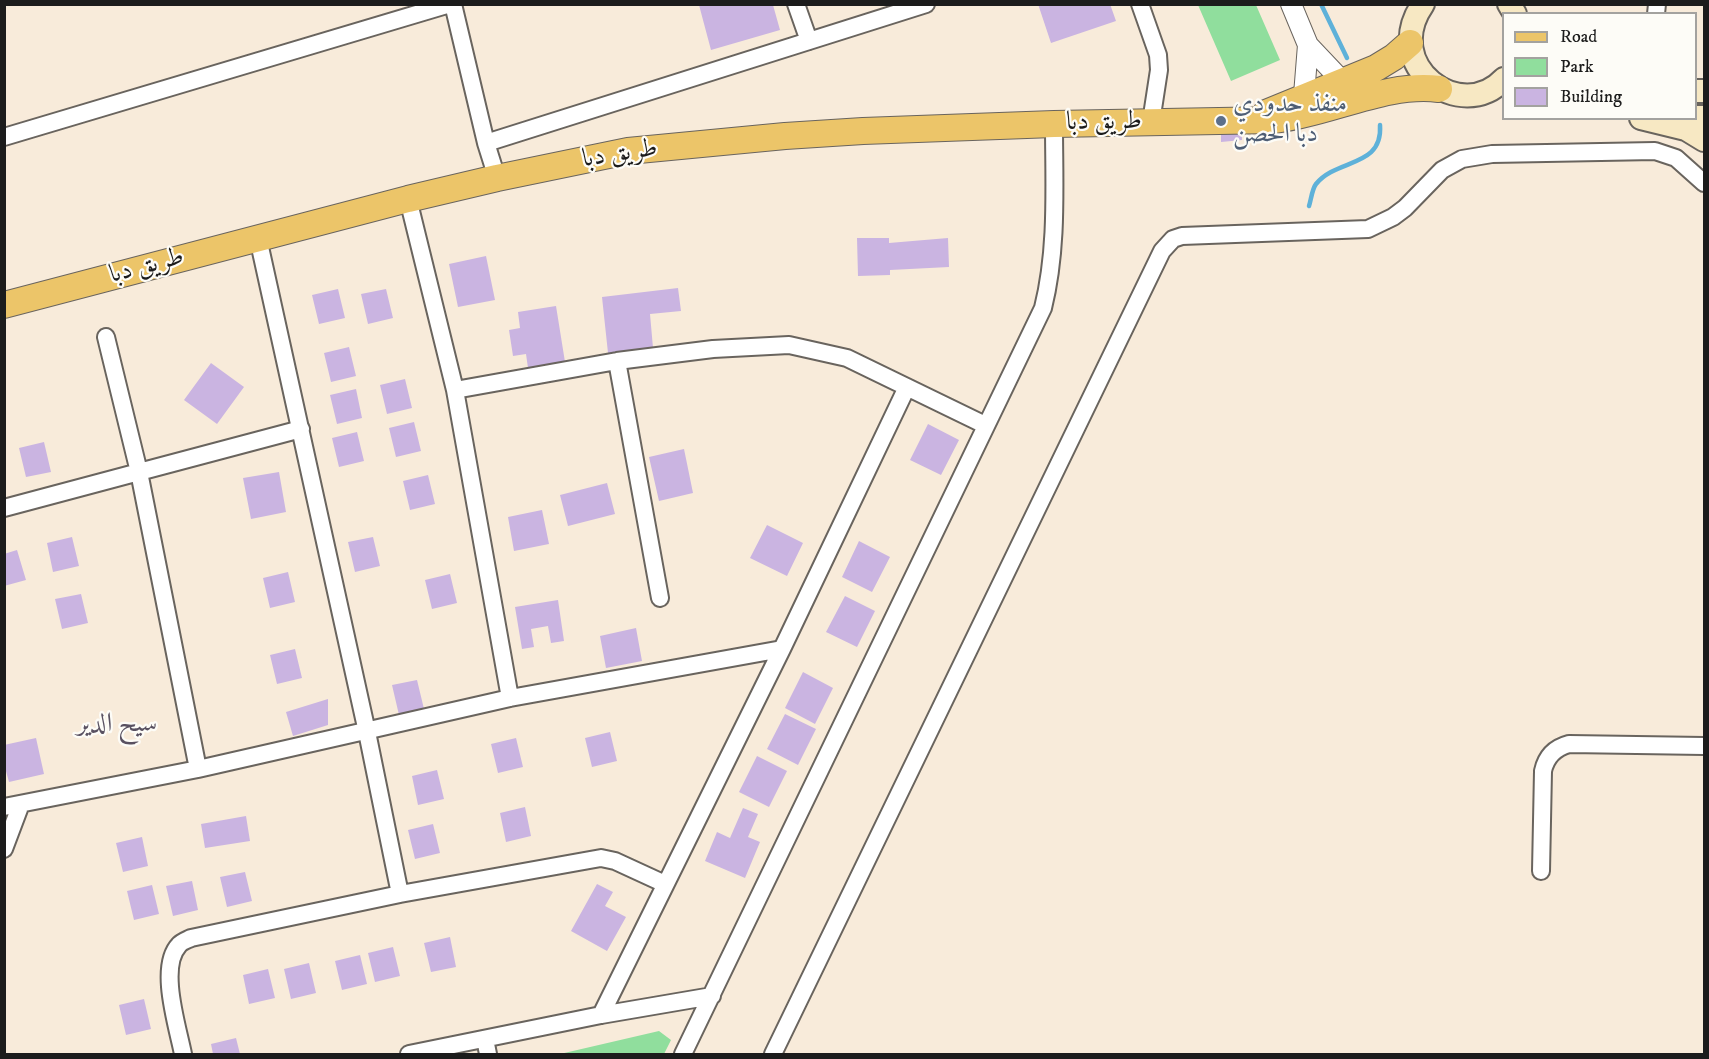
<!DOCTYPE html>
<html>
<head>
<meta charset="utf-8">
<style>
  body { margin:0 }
  #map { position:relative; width:1709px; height:1059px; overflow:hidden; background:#f8ebda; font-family:"IM FELL DW Pica",serif }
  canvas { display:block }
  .frame { position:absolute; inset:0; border:6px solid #1c1c1c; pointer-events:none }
  .legend { position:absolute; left:1502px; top:12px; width:195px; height:108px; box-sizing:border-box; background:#fdfcf7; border:2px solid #a3a29f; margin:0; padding:8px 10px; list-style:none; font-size:18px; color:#1c1c1c }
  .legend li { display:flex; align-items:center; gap:12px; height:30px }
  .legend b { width:30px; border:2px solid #a3a29f }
</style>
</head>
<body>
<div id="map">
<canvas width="1709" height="1059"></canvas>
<div class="frame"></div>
<ul class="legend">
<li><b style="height:8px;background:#ecc569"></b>Road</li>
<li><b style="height:16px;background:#90de9d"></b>Park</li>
<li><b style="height:16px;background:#cab4e1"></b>Building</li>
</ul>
</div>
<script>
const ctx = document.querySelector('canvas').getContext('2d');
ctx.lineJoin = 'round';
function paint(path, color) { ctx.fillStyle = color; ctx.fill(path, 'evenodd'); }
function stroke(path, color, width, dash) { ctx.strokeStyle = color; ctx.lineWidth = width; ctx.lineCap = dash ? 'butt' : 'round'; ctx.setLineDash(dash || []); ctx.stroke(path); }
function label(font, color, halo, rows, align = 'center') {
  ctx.font = font + ' "IM FELL DW Pica",Amiri,serif'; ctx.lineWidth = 4.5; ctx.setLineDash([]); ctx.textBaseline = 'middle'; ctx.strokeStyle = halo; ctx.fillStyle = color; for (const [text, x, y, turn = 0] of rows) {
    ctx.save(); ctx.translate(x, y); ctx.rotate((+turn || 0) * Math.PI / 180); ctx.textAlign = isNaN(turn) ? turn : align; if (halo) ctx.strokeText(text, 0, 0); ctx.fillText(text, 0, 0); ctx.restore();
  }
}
const green = new Path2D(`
  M1198 5H1256L1280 60 1231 81Z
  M659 1031 671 1040 664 1054H560Z`);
const stream = new Path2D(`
  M1321 4 1347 58
  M1309 206C1311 200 1312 189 1316 184 1337 158 1383 168 1380 125`);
const building = new Path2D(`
  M1038 4H1110L1116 21 1051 43Z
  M699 5H773L780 30 711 50Z
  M1241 107 1242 140 1221 142V113Z
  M857 238H889V243L948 238 949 267 890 270V275L858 276Z
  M486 256 495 300 458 307 449 264Z
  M678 288 681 311 650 314 653 348 608 353 602 297Z
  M338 289 345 318 319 324 312 295Z
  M386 289 393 318 368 324 361 294Z
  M556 306 565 362 528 368 526 354 513 356 509 330 520 328 518 312Z
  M349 347 356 376 331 382 324 353Z
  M211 363 244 387 217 424 184 400Z
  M405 379 412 408 387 414 380 385Z
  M356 389 362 418 337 424 330 395Z
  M414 422 421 451 396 457 389 428Z
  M928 424 959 440 941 475 910 460Z
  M357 432 364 461 339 467 332 438Z
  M44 442 51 472 26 477 19 448Z
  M684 449 693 493 659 501 649 457Z
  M279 472 286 512 251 519 243 478Z
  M428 475 435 504 410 510 403 481Z
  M607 483 615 514 568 526 560 495Z
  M542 510 549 544 514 551 508 517Z
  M767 525 803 543 787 576 750 558Z
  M72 537 79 566 53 572 47 543Z
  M373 537 380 566 355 572 348 542Z
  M859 541 890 557 872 592 842 577Z
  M17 550 26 580 4 586V554Z
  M288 572 295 602 270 608 263 578Z
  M450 574 457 603 432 609 425 580Z
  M81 594 88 623 62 629 55 599Z
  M845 596 875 611 857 647 826 632Z
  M558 600 564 641 551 643 548 626 531 629 534 647 522 649 515 607Z
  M636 628 642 661 606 668 600 636Z
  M295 649 302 678 277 684 270 655Z
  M803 672 833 688 815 724 785 708Z
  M417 680 424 709 399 715 392 685Z
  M328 699V725L293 736 286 712Z
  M785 714 816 729 798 765 767 749Z
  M610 732 617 761 592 767 585 738Z
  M36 738 44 774 9 782 4 764V745Z
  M516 738 523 767 498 773 491 744Z
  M757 756 787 771 769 807 739 792Z
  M437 770 444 799 418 805 412 776Z
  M525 807 531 836 506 842 500 813Z
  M743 808 758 814 748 837 760 842 745 878 705 861 717 832 730 838Z
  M246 816 250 841 205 848 201 824Z
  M433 824 440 853 415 859 408 830Z
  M142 837 148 866 123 872 116 843Z
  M245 872 252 901 227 907 220 877Z
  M192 881 198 910 173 916 166 886Z
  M597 884 613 892 605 906 626 917 607 951 571 931Z
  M152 885 159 914 134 920 127 891Z
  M450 937 456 967 431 972 424 943Z
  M393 947 400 976 375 982 368 953Z
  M360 955 367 984 342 990 335 961Z
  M309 963 316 993 291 999 284 969Z
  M268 969 275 998 249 1004 243 975Z
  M144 999 151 1029 126 1035 119 1005Z
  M236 1038 240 1054H213L211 1044Z`);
const minor = new Path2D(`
  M453 4 486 143 497 178
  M796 4 809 41
  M1140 4 1158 55 1159 70 1151 122
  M1656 14 1657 4
  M4 137 450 4
  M486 143 926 4
  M408 199 455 390 510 698
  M258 238 367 732 400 894
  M106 337 139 472 301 429
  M617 361 660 598
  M455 390 617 361 713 349 789 345 847 358 985 425
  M4 508 139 472 198 769
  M4 807 198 769 510 698 782 649
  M4 849 21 804
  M1541 871 1543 771C1546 757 1554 748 1569 744L1704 746
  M601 1015 782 649 907 387
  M485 1039 488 1054
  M183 1054C178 1028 158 967 179 945 181 942 187 940 191 938L400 894 601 858 615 861 665 884
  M409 1054 601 1015 712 996
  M683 1054 1043 308C1058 248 1054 185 1054 124
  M773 1054 1162 251 1173 239 1182 236 1368 229 1393 217 1405 208 1442 170 1462 159 1492 154 1655 151 1676 158 1704 183`);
const tertiary = new Path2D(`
  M1291 4 1308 45 1343 82
  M1304 95 1308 45`);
const secondary = new Path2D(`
  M1423 4C1380 66 1461 125 1504 79
  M1509 4 1515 14
  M1696 91H1704
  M1696 117H1704
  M1641 118 1686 129 1704 140`);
const primary = new Path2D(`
  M1266 113 1376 68 1394 57 1410 43
  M4 305 408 199 497 178 628 151 785 136 863 131 1054 124 1274 120C1329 114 1386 82 1439 89`);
const markers = [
  [1221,121,6,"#5c6f8a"]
];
const serviceNames = [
  ["منفذ حدودي",1233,106],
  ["دبا الحصن",1233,136]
];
const streetNames = [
  ["طريق دبا",1104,123,-1],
  ["طريق دبا",620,155,-9],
  ["طريق دبا",147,267,-15]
];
const neighbourhoodNames = [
  ["سيح الدير",117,725]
];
paint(green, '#90de9d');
stroke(stream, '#5eb1d9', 4.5);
paint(building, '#cab4e1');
stroke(minor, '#69645e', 20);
stroke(tertiary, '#69645e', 22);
stroke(secondary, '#69645e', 26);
stroke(primary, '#69645e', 28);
stroke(minor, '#fff', 16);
stroke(tertiary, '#fff', 20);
stroke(secondary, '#f7e8c3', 22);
stroke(primary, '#ecc569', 26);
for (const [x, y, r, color] of markers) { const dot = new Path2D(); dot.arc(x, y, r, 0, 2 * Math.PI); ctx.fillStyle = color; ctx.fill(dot); stroke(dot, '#fdfcf7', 2); }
label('26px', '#4e5e75', '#fdfcf7', serviceNames, 'left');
label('26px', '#1c1c1c', '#fdfcf7', streetNames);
label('27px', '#595161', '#fdfcf7', neighbourhoodNames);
</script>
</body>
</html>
